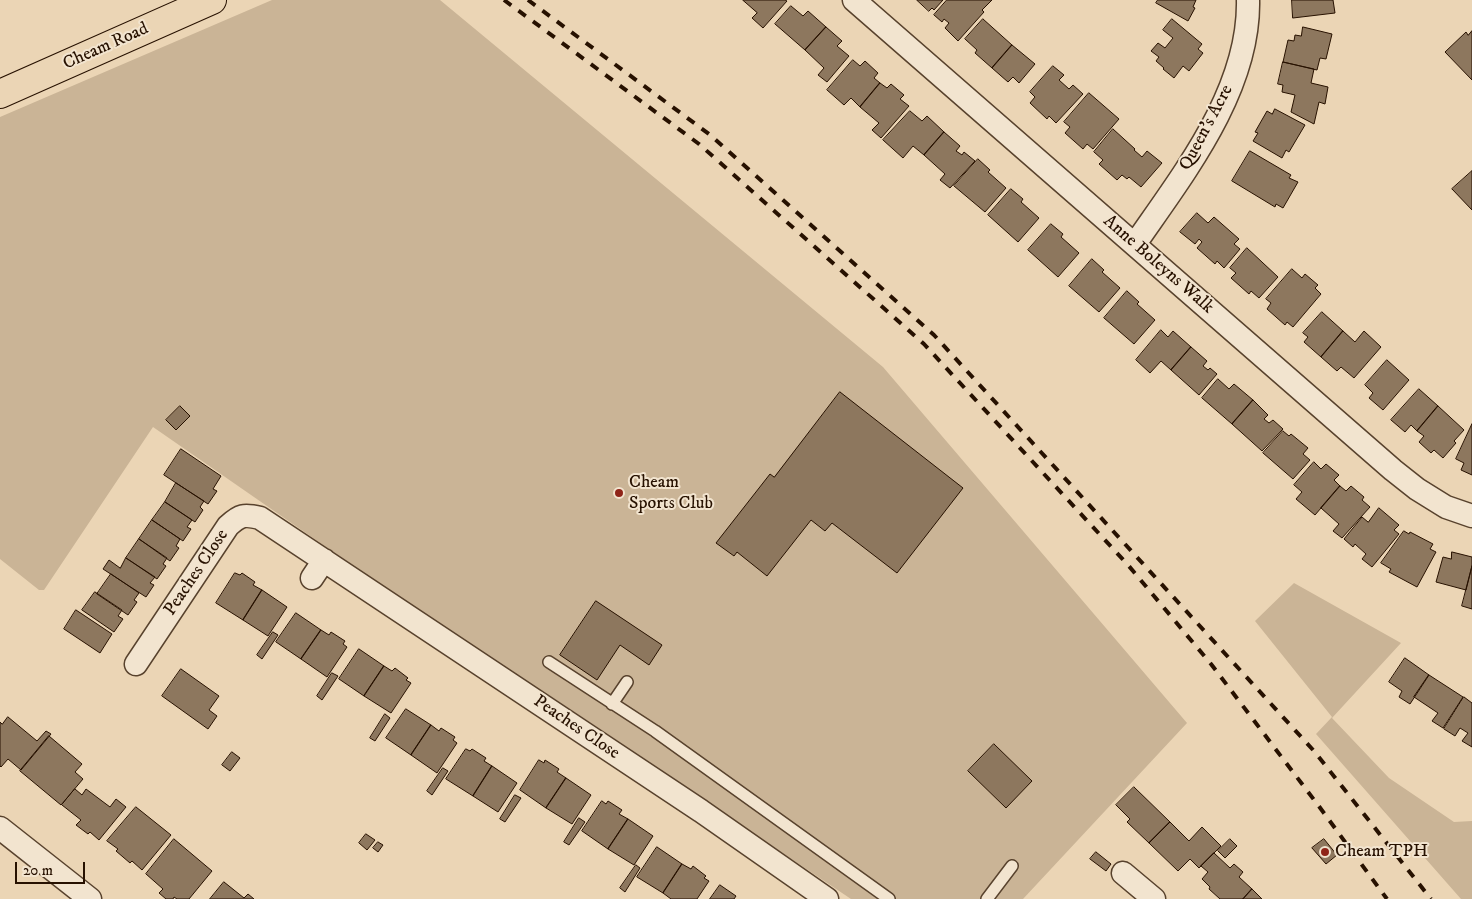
<!DOCTYPE html>
<html>
<head>
<meta charset="utf-8">
<style>
  body { margin:0 }
  #map { position:relative; width:1472px; height:899px; overflow:hidden; background:#ebd5b5; font-family:"IM FELL DW Pica",serif }
  canvas { display:block }
  .scale { position:absolute; left:15px; top:862px; width:70px; height:22px; box-sizing:border-box; border:2px solid #271100; border-top:0; padding-left:6px; font-size:15px; line-height:18px; white-space:nowrap; color:#271100; -webkit-text-stroke:4px #f2e4cf; paint-order:stroke }
</style>
</head>
<body>
<div id="map">
<canvas width="1472" height="899"></canvas>
<div class="scale">20 m</div>
</div>
<script>
const ctx = document.querySelector('canvas').getContext('2d');
ctx.lineJoin = 'round';
function paint(path, color) { ctx.fillStyle = color; ctx.fill(path, 'evenodd'); }
function stroke(path, color, width, dash) { ctx.strokeStyle = color; ctx.lineWidth = width; ctx.lineCap = dash ? 'butt' : 'round'; ctx.setLineDash(dash || []); ctx.stroke(path); }
function label(font, color, halo, rows, align = 'center') {
  ctx.font = font + ' "IM FELL DW Pica",serif'; ctx.lineWidth = 4; ctx.setLineDash([]); ctx.textBaseline = 'middle'; ctx.strokeStyle = halo; ctx.fillStyle = color; for (const [text, x, y, turn = 0] of rows) {
    ctx.save(); ctx.translate(x, y); ctx.rotate((+turn || 0) * Math.PI / 180); ctx.textAlign = isNaN(turn) ? turn : align; if (halo) ctx.strokeText(text, 0, 0); ctx.fillText(text, 0, 0); ctx.restore();
  }
}
const green = new Path2D(`
  M272 0H440L883 367 1187 723 1023 899H851L702 799 603 731 550 696 520 679 352 565 153 427 44 590H39L0 559V117Z
  M1294 583 1401 643 1332 718 1389 778 1454 822 1472 821V899H1461L1316 734 1332 717 1255 621Z`);
const building = new Path2D(`
  M743 0H785L787 1 763 28 752 18 757 13Z
  M917 0H943L934 10 932 8 929 11Z
  M947 0H992L982 10 984 12 958 41 945 28 949 23 944 19 942 22 934 15Z
  M1158 0H1196L1193 7 1195 8 1188 21 1156 3Z
  M1292 0H1333L1335 13 1293 18Z
  M791 6 803 16 808 11 826 27 805 50 775 24Z
  M983 19 1012 45 992 68 975 53 977 50 965 39Z
  M1172 19 1202 44 1198 49 1203 53 1189 71 1183 66 1174 78 1163 69 1164 68 1156 61 1159 57 1151 51 1158 43 1165 48 1173 38 1163 30Z
  M826 27 842 41 837 46 849 56 827 82 818 75 824 68 805 50Z
  M1303 27 1332 34 1326 59 1320 58 1317 70 1283 62 1288 40 1294 41 1295 35 1301 36Z
  M1472 31V80L1445 52 1466 32 1468 35Z
  M1012 45 1035 64 1019 83 1013 77 1008 82 992 68Z
  M853 60 860 66 865 61 878 73 874 78 880 83 860 107 851 98 844 105 827 90Z
  M1283 62 1314 69 1311 83 1328 87 1325 104 1319 102 1314 124 1291 112 1295 95 1282 92 1283 85 1278 84Z
  M1053 66 1064 75 1059 80 1069 89 1073 85 1083 94 1056 123 1049 116 1047 119 1030 103 1035 97 1030 92Z
  M880 83 887 88 891 84 904 95 900 99 909 106 881 138 872 130 879 123 860 107Z
  M1089 93 1119 119 1093 149 1087 144 1083 149 1065 133 1070 127 1064 122Z
  M1275 109 1305 125 1289 152 1286 150 1282 158 1253 141 1258 133 1255 132 1267 111 1272 114Z
  M910 111 922 121 927 116 944 132 924 155 913 146 903 158 883 140Z
  M1113 129 1135 149 1134 150 1142 157 1147 151 1162 163 1141 187 1129 177 1127 179 1122 175 1117 180 1099 164 1103 160 1094 152Z
  M944 132 960 146 956 151 962 155 964 152 975 161 950 188 940 180 945 174 924 155Z
  M1250 151 1291 175 1289 178 1298 182 1283 208 1276 204 1275 207 1232 181Z
  M978 159 990 170 988 172 1006 188 985 212 954 186Z
  M1472 171V210L1452 189Z
  M1011 189 1023 199 1021 202 1039 218 1018 242 988 215Z
  M1197 213 1208 223 1214 217 1239 239 1234 244 1240 249 1224 268 1217 261 1215 264 1197 248 1202 242 1199 239 1195 244 1180 232Z
  M1051 224 1063 234 1061 237 1079 253 1058 277 1028 250Z
  M1247 248 1278 277 1259 298 1251 291 1249 294 1231 278 1236 273 1230 268Z
  M1092 259 1104 270 1102 272 1120 288 1099 312 1069 286Z
  M1292 269 1302 278 1305 274 1318 285 1315 288 1321 294 1293 327 1287 322 1285 325 1267 309 1271 303 1266 299Z
  M1127 291 1139 302 1137 304 1155 320 1134 344 1104 318Z
  M1322 312 1343 331 1321 357 1304 342 1308 337 1303 333Z
  M1161 330 1168 337 1173 331 1191 347 1171 370 1161 361 1150 373 1136 360Z
  M1343 331 1355 342 1364 331 1381 347 1354 378 1341 367 1337 371 1321 357Z
  M1191 347 1207 361 1203 366 1208 370 1210 368 1217 374 1199 395 1171 370Z
  M1387 360 1409 380 1383 410 1369 398 1373 393 1365 385Z
  M1218 379 1229 389 1234 384 1253 400 1232 424 1202 398Z
  M1419 389 1438 406 1417 431 1411 425 1405 432 1391 420Z
  M840 392 963 488 897 573 832 523 825 531 811 520 767 576 737 552 734 556 716 543 770 474 774 477Z
  M1253 400 1268 415 1264 419 1269 423 1273 420 1283 429 1262 451 1232 424Z
  M180 406 190 416 176 430 166 420Z
  M1438 406 1464 430 1454 441 1456 443 1443 458 1434 450 1431 453 1419 442 1424 436 1417 431Z
  M1472 424V475L1461 470 1464 463 1456 459Z
  M1283 431 1289 436 1291 434 1308 448 1303 454 1310 460 1293 479 1263 453Z
  M181 449 221 476 213 489 217 491 208 504 164 475Z
  M1314 462 1321 469 1326 464 1339 475 1334 480 1340 486 1315 515 1296 499 1302 492 1294 485Z
  M176 483 204 501 200 507 203 510 195 522 165 502Z
  M1340 486 1346 491 1351 486 1364 497 1362 500 1370 507 1342 538 1333 531 1339 524 1321 508Z
  M165 502 192 520 187 527 191 529 183 541 152 520Z
  M1379 508 1399 525 1394 530 1399 534 1372 567 1362 559 1366 554 1355 544 1353 547 1344 539 1362 517 1368 522Z
  M152 520 180 539 176 546 179 548 170 561 139 539Z
  M1404 531 1409 534 1410 532 1433 544 1430 549 1436 552 1417 587 1389 572 1391 569 1381 563Z
  M139 539 167 558 163 564 166 566 157 579 126 558Z
  M1452 552 1472 557V566L1466 590 1436 582 1443 557 1451 559Z
  M126 558 155 577 150 583 154 585 146 597 103 569 109 560 120 568Z
  M1472 566V609L1462 606Z
  M235 573 240 575 242 573 255 582 253 585 262 590 243 620 216 603Z
  M111 574 139 593 134 600 137 602 128 615 97 594Z
  M262 590 287 607 268 636 243 620Z
  M95 592 122 610 118 616 123 619 114 632 82 610Z
  M596 601 662 645 649 665 620 645 597 680 560 655Z
  M76 610 112 634 100 653 64 629Z
  M296 613 321 630 301 659 276 642Z
  M321 630 329 635 331 632 345 641 343 644 347 647 327 677 301 659Z
  M273 632 278 635 262 659 257 655Z
  M359 649 384 666 364 696 339 679Z
  M1405 658 1429 675 1410 704 1399 697 1402 691 1389 682Z
  M384 666 392 671 395 668 408 678 406 680 411 683 391 713 364 696Z
  M181 669 219 696 209 710 217 716 208 729 162 696Z
  M332 673 338 676 322 700 317 696Z
  M1429 675 1463 697 1443 728 1432 721 1438 713 1414 697Z
  M1464 697 1472 703V747L1462 741 1468 733 1460 728 1455 736 1444 729Z
  M406 709 431 725 411 755 386 738Z
  M385 714 390 718 375 741 370 738Z
  M8 717 37 741 46 731 51 734 21 770 8 759 1 767 0 766V722L2 724Z
  M431 725 439 731 441 728 455 737 453 740 457 743 437 773 411 755Z
  M49 736 82 764 75 772 83 779 61 805 20 771Z
  M994 744 1032 781 1006 808 968 771Z
  M466 749 470 751 472 749 486 758 484 761 492 766 473 796 446 779Z
  M232 752 240 758 230 771 222 765Z
  M539 760 544 763 545 760 559 769 557 772 566 778 546 808 520 790Z
  M492 766 517 783 498 812 473 796Z
  M443 768 448 771 432 795 427 791Z
  M566 778 591 795 572 824 546 808Z
  M1134 787 1170 822 1149 843 1127 822 1130 819 1116 805Z
  M75 789 82 795 86 789 110 807 116 799 126 807 99 840 90 832 88 834 76 825 81 820 62 805Z
  M515 795 521 798 505 822 500 819Z
  M602 801 606 804 608 801 622 810 619 814 628 819 608 849 582 831Z
  M136 807 171 835 142 870 132 861 130 863 116 851 118 849 107 841Z
  M579 818 585 822 569 845 564 842Z
  M628 819 653 836 634 865 608 849Z
  M1170 822 1189 841 1202 827 1221 846 1199 868 1190 859 1178 871 1149 843Z
  M366 834 375 840 367 850 359 843Z
  M174 839 212 871 189 899H177L174 897 173 899H166L159 893 163 889 146 874Z
  M1230 839 1237 846 1225 858 1218 851Z
  M1324 839 1337 855 1326 864 1312 848Z
  M378 842 383 845 378 852 373 848Z
  M657 847 682 864 663 893 637 877Z
  M1096 852 1111 864 1106 871 1090 859Z
  M1214 853 1230 868 1234 864 1243 872 1239 877 1252 889 1243 899H1220L1209 889 1210 887 1202 879 1208 872 1201 866Z
  M682 864 691 869 693 866 706 876 704 878 709 881 697 899H671L663 893Z
  M636 865 640 868 625 892 620 888Z
  M224 882 244 898 248 894 254 899H210Z
  M720 885 736 896 734 899H710Z
  M1252 889 1262 899H1243Z`);
const lane = new Path2D(`
  M549 662 655 731 889 899
  M612 704 627 682
  M987 899 1012 866`);
const street = new Path2D(`
  M854 0 1393 470 1417 489 1446 507 1472 516
  M1135 244C1184 173 1250 90 1248 0
  M312 578 324 560
  M136 664 228 526C240 515 244 514 260 518L701 811 827 899
  M0 828 90 899
  M1123 873 1154 899`);
const highway = new Path2D(`
  M0 94 212 0`);
const rail = new Path2D(`
  M504 0 699 144 924 344 1128 565 1211 664 1318 805 1387 899
  M528 0 709 134 934 335 1314 751 1431 899`);
const markers = [
  [619,493,5,"#8f2418"],
  [1325,852,5,"#8f2418"]
];
const streetNames = [
  ["Cheam Road",106,47,-24],
  ["Queen's Acre",1207,128,-62],
  ["Anne Boleyns Walk",1158,265,41],
  ["Peaches Close",197,573,-56],
  ["Peaches Close",576,728,34]
];
const poiNames = [
  ["Cheam",629,483],
  ["Sports Club",629,504],
  ["Cheam TPH",1335,852]
];
paint(green, '#cab496');
paint(building, '#8d775e');
stroke(building, '#271100', 1);
stroke(lane, '#58422d', 14);
stroke(street, '#58422d', 25);
stroke(highway, '#271100', 30);
stroke(lane, '#f2e4cf', 11);
stroke(street, '#f2e4cf', 22);
stroke(highway, '#ebd5b5', 28);
stroke(rail, '#271100', 4, [9, 9]);
for (const [x, y, r, color] of markers) { const dot = new Path2D(); dot.arc(x, y, r, 0, 2 * Math.PI); ctx.fillStyle = color; ctx.fill(dot); stroke(dot, '#f2e4cf', 2); }
label('18px', '#271100', '#f2e4cf', streetNames);
label('18px', '#271100', '#f2e4cf', poiNames, 'left');
</script>
</body>
</html>
